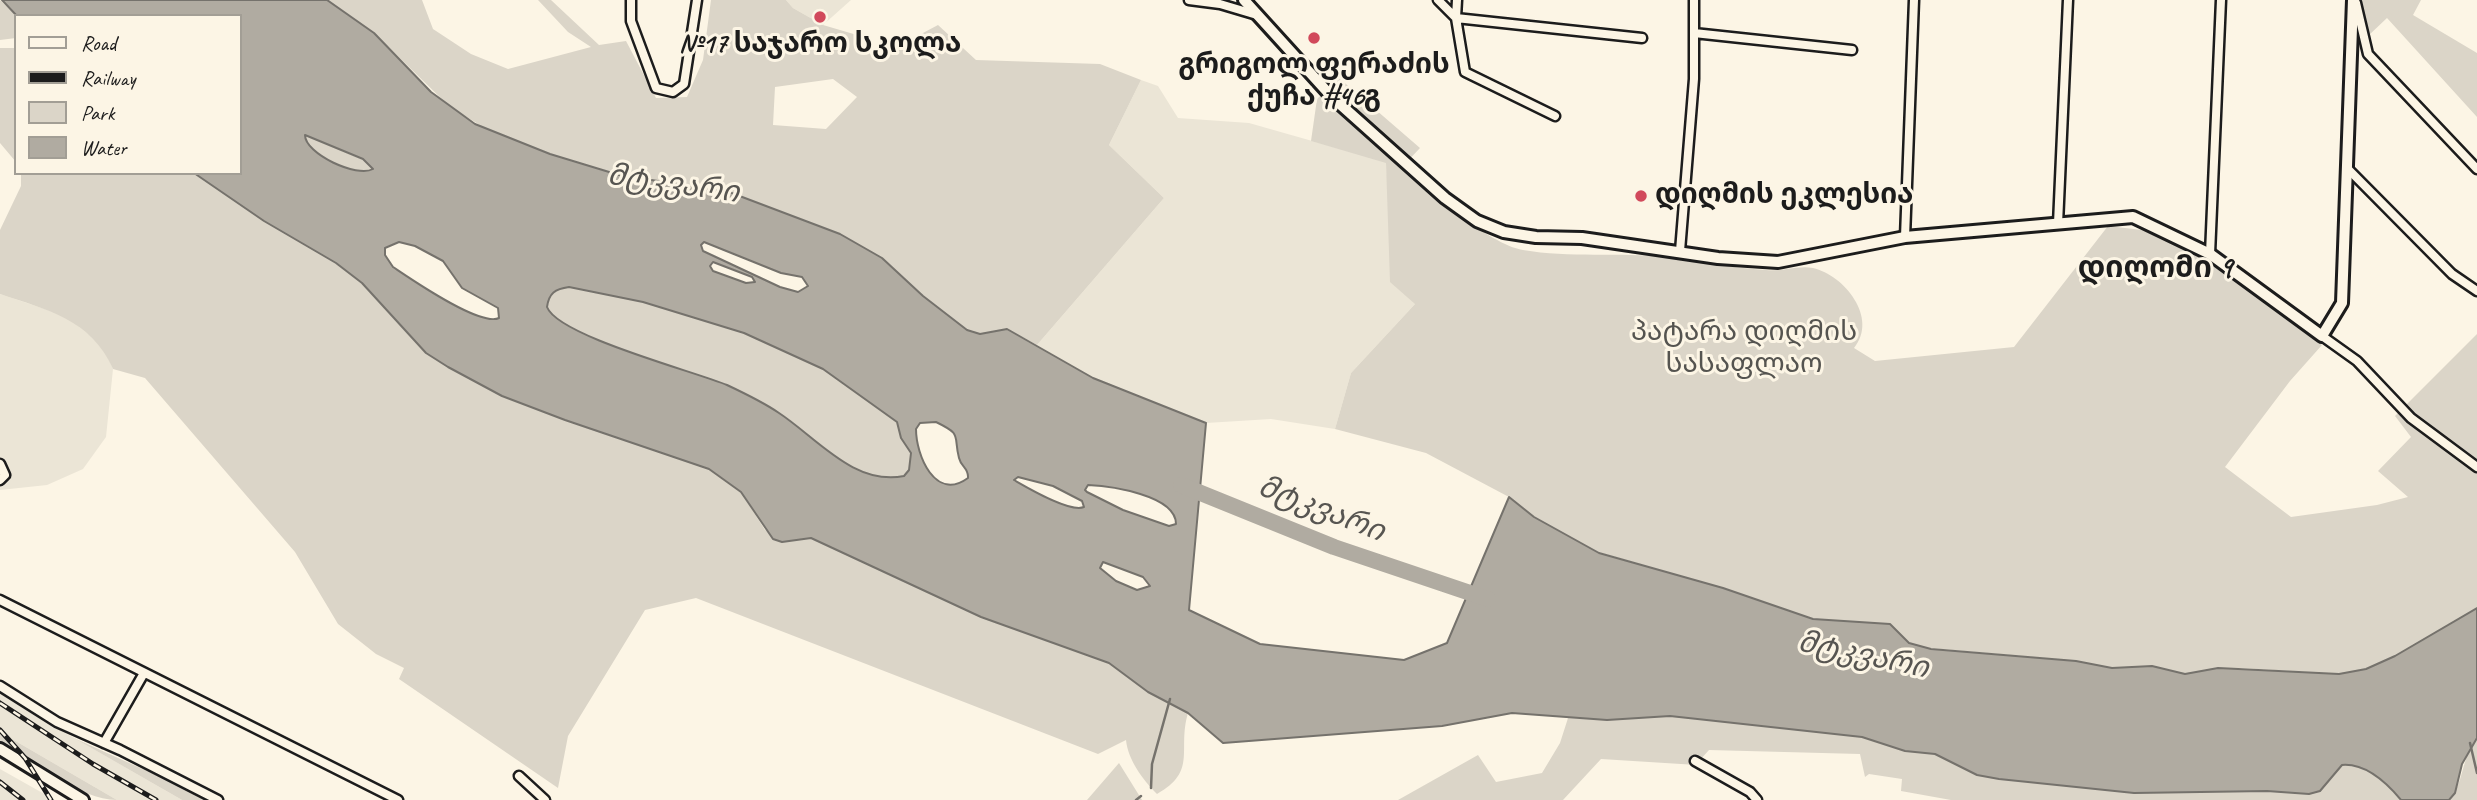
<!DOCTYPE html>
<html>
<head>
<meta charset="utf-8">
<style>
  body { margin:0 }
  #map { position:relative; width:2477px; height:800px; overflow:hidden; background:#fcf5e5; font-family:Caveat,sans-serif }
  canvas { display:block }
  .legend { position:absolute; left:14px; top:14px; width:228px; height:161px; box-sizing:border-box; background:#fcf5e5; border:2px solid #a29e95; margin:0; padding:9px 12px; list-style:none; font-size:21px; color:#1c1c1c }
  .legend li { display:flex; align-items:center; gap:14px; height:35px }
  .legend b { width:35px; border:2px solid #a29e95 }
</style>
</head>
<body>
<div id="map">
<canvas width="2477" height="800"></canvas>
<ul class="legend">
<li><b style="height:9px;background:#fcf5e5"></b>Road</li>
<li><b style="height:9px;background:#1c1c1c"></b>Railway</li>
<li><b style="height:19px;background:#dbd5c8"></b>Park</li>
<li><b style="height:19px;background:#b0aba1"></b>Water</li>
</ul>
</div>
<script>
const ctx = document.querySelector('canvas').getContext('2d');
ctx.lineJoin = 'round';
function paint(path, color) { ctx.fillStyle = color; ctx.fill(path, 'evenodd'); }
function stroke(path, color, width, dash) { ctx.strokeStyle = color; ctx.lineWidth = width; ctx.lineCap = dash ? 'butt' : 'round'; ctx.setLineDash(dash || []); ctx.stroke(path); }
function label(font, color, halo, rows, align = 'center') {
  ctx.font = font + ' Caveat,"Noto Sans Georgian",sans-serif'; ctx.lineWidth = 6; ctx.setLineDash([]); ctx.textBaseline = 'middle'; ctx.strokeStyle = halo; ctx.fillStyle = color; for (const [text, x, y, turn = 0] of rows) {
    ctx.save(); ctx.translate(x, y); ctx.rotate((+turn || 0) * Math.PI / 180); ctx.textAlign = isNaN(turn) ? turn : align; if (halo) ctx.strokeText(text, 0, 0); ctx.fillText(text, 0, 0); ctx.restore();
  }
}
const built = new Path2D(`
  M786 0H851L823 25 793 8Z
  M1141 80 1158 86 1178 118 1249 123 1386 162 1389 207 1415 304 1351 373 1335 429 1271 419 1206 423 1093 378 1037 345 1164 198 1109 145Z
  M0 294 66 316 103 346 113 369 106 437 83 469 47 485 0 490Z
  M0 690 43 720 182 800H117L0 732Z
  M0 769 55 800H0Z`);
const green = new Path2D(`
  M0 0 17 16 16 38 0 40Z
  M327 0H422L433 29 471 54 508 69 591 47 568 32 538 0H551L599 45 626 41 656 98 687 97 703 60 711 0H786L793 8 823 25 857 35 874 59 938 25 976 60 1100 64 1141 80 1109 145 1164 198 1037 345 1007 329 980 334 967 330 923 296 882 258 840 234 729 192 619 175 550 154 491 132 449 106 374 33ZM833 79 857 97 826 129 773 125 775 87Z
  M2359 0H2421L2413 15 2477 53V117L2387 18 2368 36Z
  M0 48H16V162L0 143Z
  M1339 78 1420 148 1402 167C1428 191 1489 244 1523 250 1569 258 1619 252 1666 257 1699 261 1732 268 1766 270 1781 272 1798 265 1813 268 1844 275 1879 318 1854 348L1875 361 2014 347 2108 226 2142 230 2213 260 2322 345 2290 381 2225 467 2291 517 2377 505 2408 497 2378 471 2411 437 2395 416 2477 334V608L2395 656 2366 669 2339 674 2242 668 2185 674 2164 669 2112 668 2056 659 1918 647 1909 643 1890 624 1813 619 1723 588 1598 552 1534 517 1509 497 1426 453 1335 429 1351 373 1415 304 1390 282 1386 163 1311 141 1317 99Z
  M305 135 368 162 373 169C356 179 305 156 305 135Z
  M21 173H194L264 221 336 263 362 283 408 334 448 367 502 396 565 420 709 469 741 492 765 530 792 541 811 538 981 617 1109 663 1148 692 1188 713C1177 750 1198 771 1157 794 1143 780 1128 760 1126 740L1098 754 696 598 645 610 568 736 558 788 399 679 404 668 376 654 338 624 295 552 145 378 113 369C91 319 47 310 0 294V230L21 186Z
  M569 287 643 302 744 333 823 369 892 415 898 422 901 438 911 453 909 470 905 476C854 486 817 438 779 413 763 402 744 393 727 385 693 371 558 336 547 307 550 293 555 289 569 287Z
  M1569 715 1607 720 1670 716 1862 737 1905 751 1935 754 1977 775 2134 793 2267 791 2309 794 2320 791 2342 765C2366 763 2386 782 2401 800H1951L1901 791 1902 779 1869 774 1865 777 1860 754 1709 750 1699 761 1757 794H1748L1697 765 1601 759 1563 800H1398L1478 755 1496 782 1542 773 1560 743Z
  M0 732 117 800C80 800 33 761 0 742Z
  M74 738 211 800H182Z
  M2477 738V800H2449C2464 784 2461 758 2477 738Z
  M1119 763 1142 800H1087Z`);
const water = new Path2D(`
  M2 0H327L374 33 431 92 475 124 550 154 619 175 729 192 840 234 882 258 923 296 967 330 980 334 1007 329 1093 378 1206 423 1189 610 1260 644 1404 660 1447 643 1509 497 1534 517 1599 553 1723 588 1813 619 1890 624 1909 643 1931 649 2076 661 2112 668 2152 666 2185 674 2218 668 2339 674 2366 669 2395 656 2477 608V738L2462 764 2455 793 2449 800H2401C2386 782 2366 763 2342 765L2320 791 2309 794 2267 791 2134 793 1999 779 1977 775 1935 754 1905 751 1862 737 1670 716 1607 720 1512 713 1442 726 1223 743 1188 713 1148 692 1109 663 981 617 811 538 782 542 773 539 741 492 709 469 565 420 502 396 448 367 426 353 362 283 336 263 264 221 194 173H240V16H17ZM305 135 363 159 373 169C357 178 305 154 305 135ZM399 242 415 246 443 261 462 288 498 308 499 318C480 327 411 279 393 267L385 255V248ZM704 242 781 273 802 277 808 286 798 292 780 287 703 251 701 245ZM713 262 752 277 755 282 746 283 713 271 710 266ZM569 287 643 302 744 333 823 369 897 422 901 438 911 453 909 470 904 476C854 486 817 438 779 413 763 402 744 393 727 385 693 371 558 336 547 307 549 293 555 289 569 287ZM936 422C963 435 953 435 959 458 961 467 969 468 968 478 935 502 916 455 916 429L920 423ZM1018 477 1053 486 1082 501 1084 507C1070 513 1028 488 1014 480ZM1088 485C1110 486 1176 495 1176 524L1169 526 1123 510 1087 492 1085 490ZM1103 562 1143 577 1150 586 1137 590 1116 581 1100 568Z`);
const stream = new Path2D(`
  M2470 743 2477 773
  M1151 788 1152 764 1170 699
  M1136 800 1141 796`);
const river = new Path2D(`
  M1181 485 1334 547 1488 599`);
const street = new Path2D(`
  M631 0V21L656 88 673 92 684 84 697 0
  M1189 0 1220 4 1257 15
  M1438 0 1456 18 1642 38
  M1457 0 1456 18 1465 72 1555 116
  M2356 3 2368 54 2477 169
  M1694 33 1852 50
  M2348 169 2452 274 2477 291
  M2058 224 2068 0
  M1905 237 1914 0
  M1680 251 1694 79V0
  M2210 254 2221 0
  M2322 336 2357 361 2411 418 2477 467
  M0 464 5 475 0 480
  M0 600 398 800
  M0 686 57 722 120 750 218 800
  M104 743 144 673
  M1695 761 1750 792 1757 800
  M519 776 545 800`);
const secondary = new Path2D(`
  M1244 0 1332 97 1445 198 1477 221 1504 232 1536 237 1582 238 1718 258 1778 262 1905 237 2133 217 2210 254 2322 336 2342 303 2353 0
  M0 749 83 800`);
const rail = new Path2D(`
  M0 703 93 764 156 800
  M0 730 25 758 51 800
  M0 782 23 800`);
const markers = [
  [820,17,7,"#d1495b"],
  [1314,38,7,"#d1495b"],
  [1641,196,7,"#d1495b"]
];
const poiNames = [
  ["№17 საჯარო სკოლა",820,45],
  ["გრიგოლ ფერაძის",1314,66],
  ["ქუჩა #46გ",1314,98],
  ["დიღმის ეკლესია",1655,196,"left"]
];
const parkNames = [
  ["პატარა დიღმის",1744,333],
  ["სასაფლაო",1744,365]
];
const waterNames = [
  ["მტკვარი",673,185,8],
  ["მტკვარი",1321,510,21],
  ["მტკვარი",1863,656,12]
];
const neighbourhoodNames = [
  ["დიღომი 9",2155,269]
];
paint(built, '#ebe5d6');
paint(green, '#dbd5c8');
paint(water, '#b0aba1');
stroke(water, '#75726c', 2);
stroke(stream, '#75726c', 2.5);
stroke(river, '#b0aba1', 16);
stroke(street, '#1c1c1c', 13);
stroke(secondary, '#1c1c1c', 16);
stroke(street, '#fcf5e5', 8);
stroke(secondary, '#fcf5e5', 10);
stroke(rail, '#1c1c1c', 5);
stroke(rail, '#fcf5e5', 2.5, [8]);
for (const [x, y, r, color] of markers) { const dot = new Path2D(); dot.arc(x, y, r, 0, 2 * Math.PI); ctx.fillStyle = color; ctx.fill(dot); stroke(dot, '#fcf5e5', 2.5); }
label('bold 28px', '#1c1c1c', '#fcf5e5', poiNames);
label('28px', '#555450', '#fcf5e5', parkNames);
label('italic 30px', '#575551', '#fcf5e5', waterNames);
label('bold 30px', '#1c1c1c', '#fcf5e5', neighbourhoodNames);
</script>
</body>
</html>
